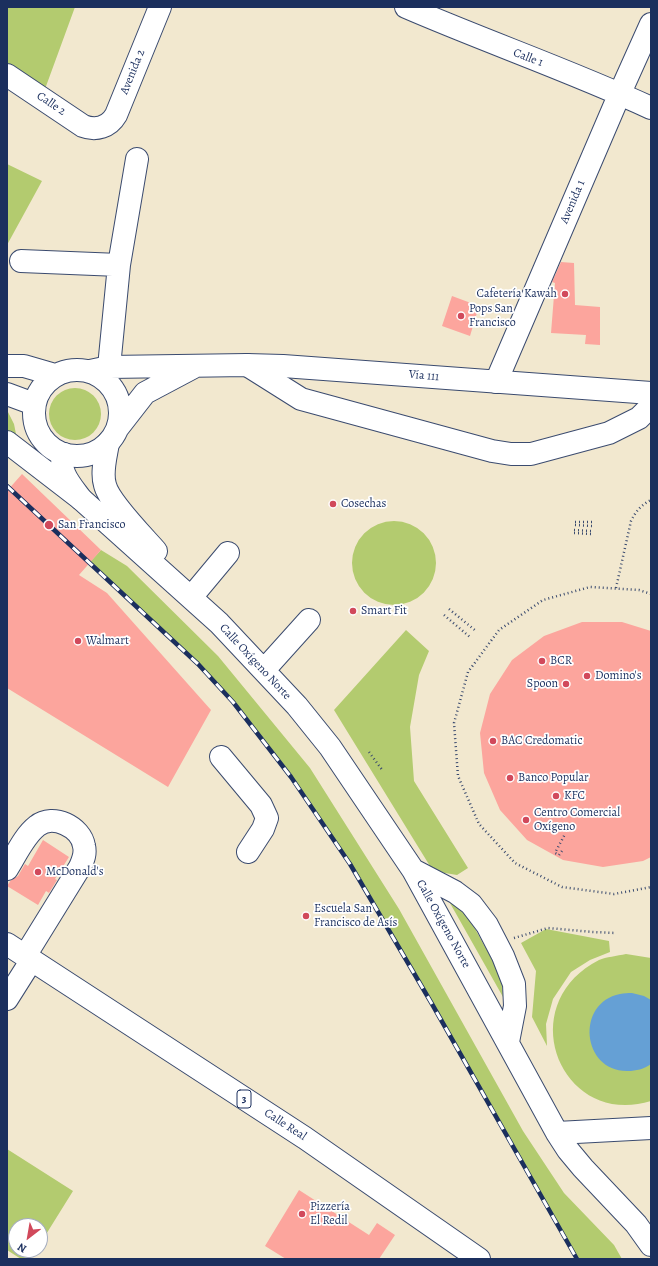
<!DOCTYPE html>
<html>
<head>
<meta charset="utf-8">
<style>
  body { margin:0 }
  #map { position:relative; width:658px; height:1266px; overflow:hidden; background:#f2e8cf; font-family:Alegreya,serif }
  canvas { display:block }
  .frame { position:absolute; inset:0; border:8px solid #1b2f5e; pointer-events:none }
  .north { position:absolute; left:8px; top:1218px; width:40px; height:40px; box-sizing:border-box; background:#fff; border:1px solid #a4acbf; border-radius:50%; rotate:211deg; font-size:11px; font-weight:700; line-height:16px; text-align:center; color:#1b2f5e }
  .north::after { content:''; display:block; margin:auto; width:14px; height:18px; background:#d1495b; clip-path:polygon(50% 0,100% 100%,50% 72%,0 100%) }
</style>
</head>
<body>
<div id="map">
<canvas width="658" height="1266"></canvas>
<div class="frame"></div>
<div class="north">N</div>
</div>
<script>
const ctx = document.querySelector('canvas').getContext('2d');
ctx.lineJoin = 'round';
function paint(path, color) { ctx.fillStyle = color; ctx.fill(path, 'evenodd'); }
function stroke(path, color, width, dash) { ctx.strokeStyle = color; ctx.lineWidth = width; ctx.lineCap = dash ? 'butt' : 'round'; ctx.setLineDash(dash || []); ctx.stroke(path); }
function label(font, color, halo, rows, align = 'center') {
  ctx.font = font + ' Alegreya,serif'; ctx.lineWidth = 3.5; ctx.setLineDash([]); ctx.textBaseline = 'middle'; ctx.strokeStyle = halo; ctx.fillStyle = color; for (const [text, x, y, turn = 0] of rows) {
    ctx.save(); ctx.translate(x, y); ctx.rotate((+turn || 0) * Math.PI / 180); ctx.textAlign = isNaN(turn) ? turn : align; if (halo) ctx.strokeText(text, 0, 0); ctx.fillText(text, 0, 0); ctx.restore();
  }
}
const green = new Path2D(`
  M7 7H75L45 89 7 63Z
  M7 164 42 181 7 245Z
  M49 414a26 26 0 1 1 52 0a26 26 0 1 1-52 0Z
  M7 410 14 424 17 439 7 432Z
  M352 563a42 42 0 1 1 84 0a42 42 0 1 1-84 0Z
  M101 550 127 566 218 656 310 768 399 909 523 1131 564 1193 614 1245 622 1259H579L552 1217 432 1004 350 864 291 777 233 702 198 664 89 563Z
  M406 630 429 651 419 675 410 727 414 781 468 868 457 875 433 871 334 710Z
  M446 896 462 905 501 976 503 997Z
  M546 929 609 941 610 952 590 960 571 972 553 999 546 1024 547 1046 532 1017 536 971 521 943Z
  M626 954 651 958V1101C561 1129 511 1005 599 960 606 957 617 956 626 954Z
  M7 1149 73 1191 40 1244V1226H16V1250H36L30 1259H21L7 1250Z`);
const water = new Path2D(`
  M632 993 644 996 651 1000V1064C644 1069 636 1071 628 1071 582 1072 575 1003 620 994 624 993 628 993 632 993Z`);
const building = new Path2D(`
  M561 262 574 263 575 305 600 307V345L585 344 586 335 551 333 555 283 552 282Z
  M452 296 479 306 470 336 442 326Z
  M22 474 101 550 79 575 107 593 211 710 168 787 7 688V491Z
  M582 622H622L651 631V857L643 861 603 867 563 860 527 840 500 810 484 773 480 733 490 694 512 660 544 636Z
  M43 840 69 857 55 879 57 880 49 893 46 891 38 905 7 886 11 880 18 876 25 864 28 866Z
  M299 1190 369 1235 377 1223 395 1235 379 1259H286L265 1246Z`);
const path = new Path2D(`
  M575 522H592
  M575 525 592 526
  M574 530 592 531
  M574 533 592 534
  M616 588 631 521C636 511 641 505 651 500
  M651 594 639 590 590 587 543 600 499 630 468 672 454 723 458 776 479 824 515 863 562 887 614 894 651 887
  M449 609 476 631
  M444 615 471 638
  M369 752 383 771
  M562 851 559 855 555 853 565 834
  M514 938 548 928 593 932 616 933`);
const minor = new Path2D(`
  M406 7C487 42 571 71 651 108
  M7 75 83 126C96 131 109 127 116 115L160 7
  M21 261 119 265
  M247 365 301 399 492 451 511 454H531L609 433 639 418 651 406
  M109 367 119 265 137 159
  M496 382 620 93 651 24
  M108 443C106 456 101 472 105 485 109 502 143 536 156 551
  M64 454C57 471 71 485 81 499L219 623 297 706 330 747 413 870 557 1133 568 1150 583 1168 636 1224 651 1245
  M193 595 228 553
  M264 670 309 620
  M221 757 261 805 267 818 263 829 248 852
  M7 869C16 855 24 836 37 826 53 813 81 827 84 846 86 854 83 860 80 867L25 956
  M413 870 455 892 471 904 487 925 503 956 514 984 515 1006 508 1042
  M7 999 31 961
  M557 1133 651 1128`);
const major = new Path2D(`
  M7 366H24L55 375
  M34 413a43 43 0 1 1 86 0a43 43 0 1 1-86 0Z
  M90 371 109 367 247 365 283 366 651 393
  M7 394 34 404
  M117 429 145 393 194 367
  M7 442 81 499
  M7 944 305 1138 479 1259`);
const rail = new Path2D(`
  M7 486 198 664 233 702 291 777 350 864 432 1004 577 1259`);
const markers = [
  [565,294,4,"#d1495b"],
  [461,316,4,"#d1495b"],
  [333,504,4,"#d1495b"],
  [49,525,5,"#d1495b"],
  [353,611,4,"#d1495b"],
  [78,641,4,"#d1495b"],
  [542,661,4,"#d1495b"],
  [587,676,4,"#d1495b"],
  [566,684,4,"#d1495b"],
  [493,741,4,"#d1495b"],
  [510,778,4,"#d1495b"],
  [556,796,4,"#d1495b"],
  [526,820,4,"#d1495b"],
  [38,872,4,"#d1495b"],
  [306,916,4,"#d1495b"],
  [302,1214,4,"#d1495b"]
];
const shields = [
  [244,1099,14]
];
const shieldNames = [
  ["3",244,1099]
];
const streetNames = [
  ["Calle 1",528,58,21],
  ["Avenida 2",133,72,-68],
  ["Calle 2",51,104,34],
  ["Avenida 1",573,202,-67],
  ["Vía 111",424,376,5],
  ["Calle Oxígeno Norte",255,662,47],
  ["Calle Oxígeno Norte",443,924,61],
  ["Calle Real",285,1125,33]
];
const poiNames = [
  ["Cafetería Kawah",557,294,"right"],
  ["Pops San",469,309],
  ["Francisco",469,323],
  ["Cosechas",341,504],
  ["San Francisco",58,525],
  ["Smart Fit",361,611],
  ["Walmart",86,641],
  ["BCR",550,661],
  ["Domino's",595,676],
  ["Spoon",558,684,"right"],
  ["BAC Credomatic",501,741],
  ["Banco Popular",518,778],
  ["KFC",564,796],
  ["Centro Comercial",534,813],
  ["Oxígeno",534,827],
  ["McDonald's",46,872],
  ["Escuela San",314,909],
  ["Francisco de Asís",314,923],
  ["Pizzería",310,1207],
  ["El Redil",310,1221]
];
paint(green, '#b3cb6f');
paint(water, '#65a0d5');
paint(building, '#fca59d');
stroke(minor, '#3b4b6f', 24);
stroke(major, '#3b4b6f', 24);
stroke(path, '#3b4b6f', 2.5, [1, 3]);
stroke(minor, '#fff', 22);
stroke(major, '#fff', 22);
stroke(rail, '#1b2f5e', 4.5);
stroke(rail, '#fff', 3, [9]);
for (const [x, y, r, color] of markers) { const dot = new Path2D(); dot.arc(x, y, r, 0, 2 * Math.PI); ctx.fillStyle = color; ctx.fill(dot); stroke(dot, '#fff', 1.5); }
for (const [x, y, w] of shields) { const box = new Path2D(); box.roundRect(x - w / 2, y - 9, w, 18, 3); ctx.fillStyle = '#fff'; ctx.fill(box); stroke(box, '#1b2f5e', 1); }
label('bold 11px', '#1b2f5e', null, shieldNames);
label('12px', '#1b2f5e', '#fff', streetNames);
label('12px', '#1b2f5e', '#fff', poiNames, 'left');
</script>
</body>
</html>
